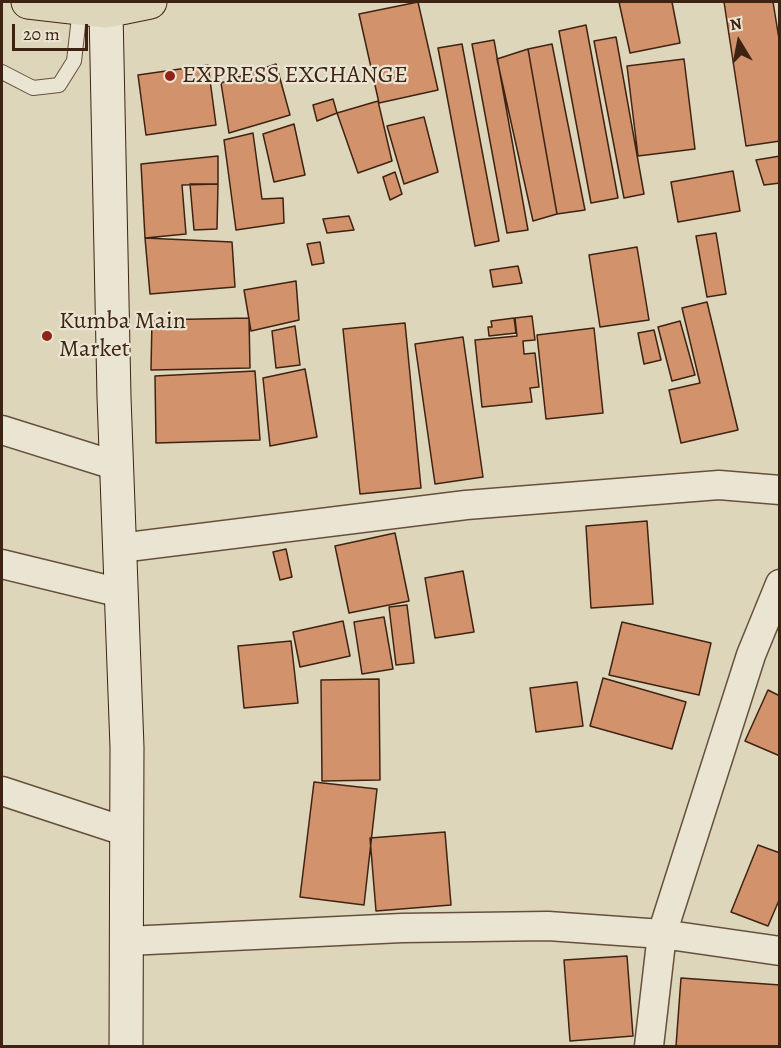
<!DOCTYPE html>
<html>
<head>
<meta charset="utf-8">
<style>
  body { margin:0 }
  #map { position:relative; width:781px; height:1048px; overflow:hidden; background:#ded6ba; font-family:Alegreya,serif }
  canvas { display:block }
  .frame { position:absolute; inset:0; border:3px solid #3e2313; pointer-events:none }
  .north { position:absolute; left:709px; top:12px; width:60px; height:60px; -webkit-text-stroke:4px #eae4d2; paint-order:stroke; rotate:350deg; font-size:16px; font-weight:700; line-height:24px; text-align:center; color:#3e2313 }
  .north::after { content:''; display:block; margin:auto; width:21px; height:27px; background:#3e2313; clip-path:polygon(50% 0,100% 100%,50% 72%,0 100%) }
  .scale { position:absolute; left:12px; top:24px; width:76px; height:27px; box-sizing:border-box; border:3px solid #3e2313; border-top:0; padding-left:8px; font-size:18px; line-height:21px; white-space:nowrap; color:#3e2313; -webkit-text-stroke:4px #eae4d2; paint-order:stroke }
</style>
</head>
<body>
<div id="map">
<canvas width="781" height="1048"></canvas>
<div class="frame"></div>
<div class="north">N</div>
<div class="scale">20 m</div>
</div>
<script>
const ctx = document.querySelector('canvas').getContext('2d');
ctx.lineJoin = 'round';
function paint(path, color) { ctx.fillStyle = color; ctx.fill(path, 'evenodd'); }
function stroke(path, color, width, dash) { ctx.strokeStyle = color; ctx.lineWidth = width; ctx.lineCap = dash ? 'butt' : 'round'; ctx.setLineDash(dash || []); ctx.stroke(path); }
function label(font, color, halo, rows, align = 'center') {
  ctx.font = font + ' Alegreya,serif'; ctx.lineWidth = 4.5; ctx.setLineDash([]); ctx.textBaseline = 'middle'; ctx.strokeStyle = halo; ctx.fillStyle = color; for (const [text, x, y, turn = 0] of rows) {
    ctx.save(); ctx.translate(x, y); ctx.rotate((+turn || 0) * Math.PI / 180); ctx.textAlign = isNaN(turn) ? turn : align; if (halo) ctx.strokeText(text, 0, 0); ctx.fillText(text, 0, 0); ctx.restore();
  }
}
const building = new Path2D(`
  M418 2 438 90 379 103 359 14Z
  M619 2H672L680 43 630 53Z
  M724 2H773L780 45V141L746 146Z
  M586 25 618 198 591 203 559 31Z
  M616 37 644 194 624 198 594 41Z
  M494 40 528 230 507 233 472 44Z
  M462 44 499 241 475 246 438 48Z
  M552 44 585 210 557 214 528 49Z
  M528 49 557 214 533 221 497 59Z
  M684 59 695 149 638 156 627 66Z
  M276 64 290 115 229 133 221 83Z
  M208 65 216 125 146 135 138 75Z
  M333 99 337 113 317 121 313 105Z
  M378 101 392 161 358 173 337 113Z
  M424 117 438 172 404 184 387 126Z
  M294 124 305 175 274 182 263 134Z
  M253 133 262 199 283 198 284 223 236 230 224 140Z
  M218 156V184L182 185 186 234 145 238 141 164Z
  M780 156V183L764 185 756 160Z
  M733 171 740 211 678 222 671 182Z
  M395 172 402 194 390 200 383 177Z
  M190 184H218L217 229 194 230Z
  M349 216 354 230 327 233 323 219Z
  M716 233 726 294 707 297 696 236Z
  M145 238 232 242 235 287 150 294Z
  M320 242 324 263 312 265 307 244Z
  M637 247 649 320 600 327 589 255Z
  M518 266 522 283 493 287 490 270Z
  M296 281 299 320 251 331 244 290Z
  M707 302 738 430 681 443 669 390 700 383 682 308Z
  M532 316 535 340 523 341 524 354 535 353 539 387 530 388 532 402 482 407 475 340 517 336 515 318Z
  M249 318 250 368 151 370 152 320Z
  M514 318 516 333 489 336 488 327H492L491 321Z
  M680 321 695 375 672 381 658 327Z
  M405 323 421 488 360 494 343 329Z
  M295 326 300 365 276 368 272 331Z
  M594 328 603 413 546 419 537 335Z
  M654 330 661 360 644 364 638 333Z
  M463 337 483 477 435 484 415 344Z
  M305 369 317 437 270 446 263 378Z
  M255 371 260 440 156 443 155 376Z
  M647 521 653 604 591 608 586 526Z
  M395 533 409 601 349 613 335 546Z
  M286 549 292 577 280 580 273 552Z
  M463 571 474 632 435 638 425 578Z
  M407 605 414 663 396 665 389 607Z
  M384 617 393 669 362 674 354 622Z
  M343 621 350 656 300 667 293 632Z
  M622 622 711 643 699 695 609 675Z
  M291 641 298 703 244 708 238 646Z
  M603 678 686 702 672 749 590 726Z
  M379 679 380 780 322 781 321 680Z
  M577 682 583 726 536 732 530 688Z
  M768 690 780 696V756L745 741Z
  M314 782 377 789 364 905 300 897Z
  M445 832 451 905 376 911 370 838Z
  M758 845 780 853V898L768 926 731 912Z
  M627 956 633 1036 570 1041 564 960Z
  M681 978 780 985V1046H676Z`);
const lane = new Path2D(`
  M2 72 33 88 59 85 74 61 80 8`);
const street = new Path2D(`
  M2 430 117 466
  M120 548 466 505 719 485 780 490
  M2 564 121 593
  M2 791 127 832
  M127 941 402 928 548 926 662 934 780 951
  M649 1046 662 934 751 655 780 584`);
const secondary = new Path2D(`
  M106 11 114 397 127 747 126 1046`);
const highway = new Path2D(`
  M28 2 106 11 150 2`);
const markers = [
  [170,76,6,"#8f2418"],
  [47,336,6,"#8f2418"]
];
const poiNames = [
  ["EXPRESS EXCHANGE",182,76],
  ["Kumba Main",59,322],
  ["Market",59,350]
];
paint(building, '#d2926c');
stroke(building, '#3e2313', 1.5);
stroke(lane, '#66503d', 16);
stroke(street, '#66503d', 31);
stroke(secondary, '#3e2313', 35);
stroke(highway, '#3e2313', 35);
stroke(lane, '#eae4d2', 14);
stroke(street, '#eae4d2', 28);
stroke(secondary, '#eae4d2', 33);
stroke(highway, '#ded6ba', 33);
for (const [x, y, r, color] of markers) { const dot = new Path2D(); dot.arc(x, y, r, 0, 2 * Math.PI); ctx.fillStyle = color; ctx.fill(dot); stroke(dot, '#eae4d2', 2); }
label('24px', '#3e2313', '#eae4d2', poiNames, 'left');
</script>
</body>
</html>
